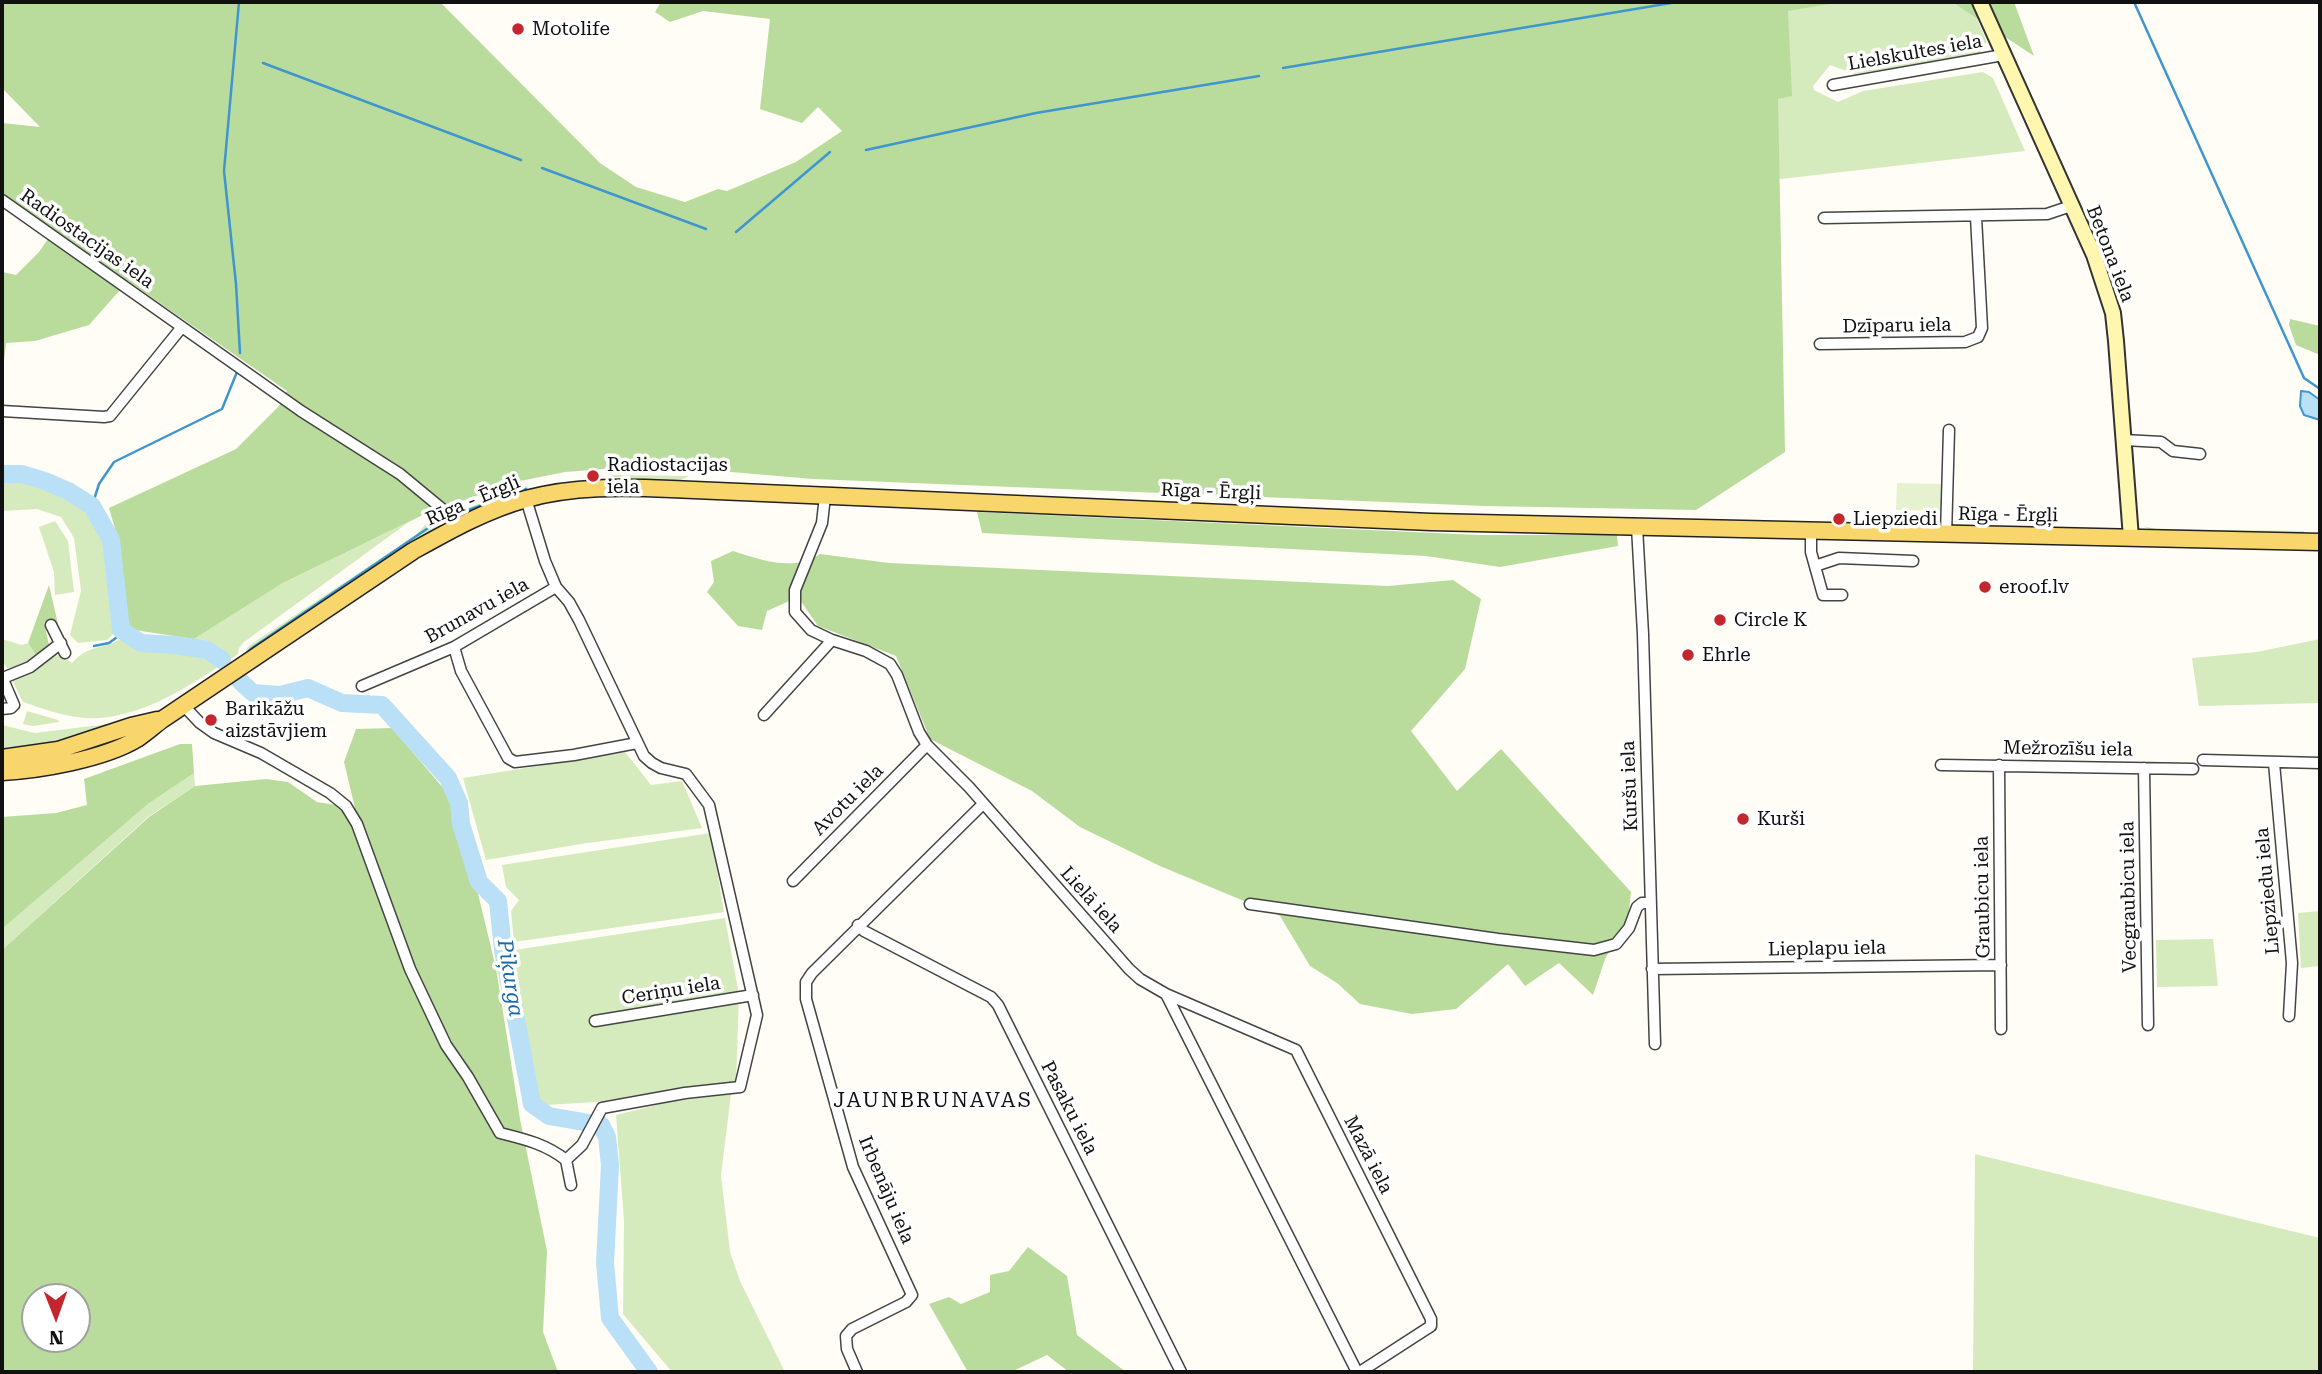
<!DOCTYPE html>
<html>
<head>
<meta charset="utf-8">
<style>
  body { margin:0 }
  #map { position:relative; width:2322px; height:1374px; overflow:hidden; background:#fffdf5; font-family:"Roboto Serif",serif }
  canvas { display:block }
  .frame { position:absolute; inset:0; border:4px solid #111; pointer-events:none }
  .north { position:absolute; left:21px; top:1283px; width:70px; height:70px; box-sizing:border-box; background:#fff; border:2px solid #a0a0a0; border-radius:50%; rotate:179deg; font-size:19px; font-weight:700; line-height:28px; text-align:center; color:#111 }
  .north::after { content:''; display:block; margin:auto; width:24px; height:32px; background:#c4262e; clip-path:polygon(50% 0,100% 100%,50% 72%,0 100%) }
</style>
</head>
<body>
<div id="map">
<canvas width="2322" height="1374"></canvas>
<div class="frame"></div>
<div class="north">N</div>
</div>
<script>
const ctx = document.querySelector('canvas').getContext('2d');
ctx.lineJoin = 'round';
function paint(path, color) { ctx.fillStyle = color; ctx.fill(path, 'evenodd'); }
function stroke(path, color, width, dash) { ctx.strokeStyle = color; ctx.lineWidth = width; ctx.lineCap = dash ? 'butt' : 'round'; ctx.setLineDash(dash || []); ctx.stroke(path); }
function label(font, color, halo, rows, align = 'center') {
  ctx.font = font + ' "Roboto Serif",serif'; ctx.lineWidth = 7; ctx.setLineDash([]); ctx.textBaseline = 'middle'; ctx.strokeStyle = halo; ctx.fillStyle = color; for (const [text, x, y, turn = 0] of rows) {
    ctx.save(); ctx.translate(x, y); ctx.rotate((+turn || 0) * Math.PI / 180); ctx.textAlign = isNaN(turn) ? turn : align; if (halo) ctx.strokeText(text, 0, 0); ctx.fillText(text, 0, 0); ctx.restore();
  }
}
const green = new Path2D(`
  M1820 2H1970L1987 42 1979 54 1855 74 1830 65 1813 86 1814 90 1838 102 1863 91 1983 72 1993 78 2025 151 1781 179 1776 177 1769 13Z
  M612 475 689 476 679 481 612 477Z
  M2 479C111 492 107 539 114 633L107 640 78 643 70 635 81 591 74 538 61 517 37 509 2 511Z
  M527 486 529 490 466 514 456 512Z
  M438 517V525L435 530 245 657 247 648 250 645 416 535 424 526Z
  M55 521 68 541 74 592 55 595 54 572 39 527Z
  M409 522 244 642 239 648 238 654 228 661 223 654 194 639 283 583Z
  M2143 526 2156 529 2304 531V534L2152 531Z
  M123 638 141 646 213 658 219 666C181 692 132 721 85 718 63 716 43 709 23 702L12 680 29 672 54 654 65 658 72 663C88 644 103 650 123 638Z
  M2 639 22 645 28 643 37 657 19 667 7 668 2 661Z
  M2320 639V703L2199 706 2192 658 2257 652Z
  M27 711 58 720 59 722 33 726 23 724Z
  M116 723C77 738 44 746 2 749V725L35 733Z
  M625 752 651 785 682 781 702 828 587 843 486 860 463 778Z
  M194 773 195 786 148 817 2 950V929L148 804Z
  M711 833 724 912 514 942 511 911 519 900 506 887 502 865Z
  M2320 911V966L2301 968 2298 913Z
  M725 918 739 995 736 1082 596 1102 547 1105 536 1096 508 951Z
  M2213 939 2218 986 2157 987 2156 940Z
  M731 1094 721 1175 730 1252 740 1281 785 1372H672L623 1314 624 1221 616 1115 668 1102Z
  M1975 1154 2320 1238V1372H1973Z`);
const forest = new Path2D(`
  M2 2H440L600 163 636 187 685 202 718 189 727 191 796 162 842 131 818 107 802 123 760 109 770 19 703 11 670 22 655 12 661 2H1841L1788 11 1792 96 1778 99 1785 452 1696 510 1486 506 813 479 708 470 604 469 565 472 520 481 427 513 283 583 194 639 128 629 120 546 109 508 236 449 279 406 287 391 128 281 89 325 35 341 6 343 2 378V272L16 275 39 252 54 230 2 193V123L40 127 2 88Z
  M1952 2H2014L2034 56Z
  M2290 319 2320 326V355L2296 345 2289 325Z
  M977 512 1479 535H1617L1618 546 1500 567 1426 556 982 533Z
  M733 551C761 560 794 572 820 554L889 563 1388 586 1453 580 1481 599 1465 669 1411 731 1457 791 1501 749 1631 892 1628 919 1605 959 1593 995 1559 963 1525 986 1508 964 1456 1009 1412 1014 1360 1004 1337 983 1310 966 1280 916 1160 866 1080 827 1032 791 930 739 896 656 818 626 798 597 767 611 762 630 738 626 707 592 714 582 711 561Z
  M49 585 58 624 44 622 49 645 37 657 28 643Z
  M392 728 456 803 496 968 520 1119 547 1251 543 1332 558 1372H2V950L149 817 195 786 266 779 288 782 317 802 355 808 344 762 356 729ZM35 1297H77V1339H35Z
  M180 744H192L194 773 148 804 2 929V817L56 813 87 805 84 779Z
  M1028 1247 1067 1276 1077 1335 1126 1372H1069L1047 1355 1011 1372H968L929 1304 949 1297 961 1304 990 1292V1275L1009 1271Z`);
const pitch = new Path2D(`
  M1897 483 1941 484V511L1896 510Z`);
const water = new Path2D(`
  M2301 391 2309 392 2320 400V420L2304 415 2300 406Z`);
const stream = new Path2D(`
  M239 2 224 171 236 284 240 353
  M2134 2 2304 378 2320 389
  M263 63 521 160
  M1283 68 1677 2
  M866 150 1036 113 1259 76
  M542 168 706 229
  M736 232 830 152
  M92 506 99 484 114 462 222 409 237 372
  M466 511 526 489
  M94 646 109 643 124 632
  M247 653 252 648 434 524`);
const river = new Path2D(`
  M2 474H22L45 481 68 491 92 506 111 540 121 630 141 643 175 645 207 650 222 660
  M240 681 253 693 280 695 308 688 342 703 382 705 448 778 459 803 461 824 479 882 498 901 503 950 532 1104 549 1116 601 1125 607 1137 610 1165 605 1263 610 1318 649 1372`);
const street = new Path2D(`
  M1833 85 2003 55
  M2 200 301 411 400 474 446 512 456 527
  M1824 218 2047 214 2071 206
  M1820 344 1965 342 1978 337 1982 328 1976 217
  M2 411 104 417 110 416 182 327
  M2124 440 2161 442 2173 451 2200 454
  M825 496 822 523 795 590V612L811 630 832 640 866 651 890 664 897 675 919 732 927 745 969 787 1129 969 1140 979 1166 994 1357 1372
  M1637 527 1643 634 1655 1044
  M1811 531V552L1823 595H1842
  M1946 535 1949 430
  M1815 566 1839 558 1913 561
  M556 587 569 602 579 620 644 756 652 763 661 768 686 774 709 805 757 1015 740 1087 685 1093 602 1108 582 1145 566 1160
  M51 625 65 653
  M454 647 461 671 508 758 515 762 574 755 637 743
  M2 677 14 705 11 708 2 709
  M3 678 30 667 61 643
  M362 686 454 647 556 587 545 561 526 499
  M184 706 200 723 214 733 261 753 330 793 346 806 357 824 410 969 446 1045 468 1077 500 1133C524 1139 546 1144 566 1160L571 1185
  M764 715 832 640
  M2203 760 2320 763
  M2274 763 2292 963 2289 1016
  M1941 765 2193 769
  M1999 765 2001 1029
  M2144 768 2148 1025
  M793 881 927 745
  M1250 904 1498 939 1594 950 1616 944 1629 928 1637 907 1642 903H1650
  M858 925 864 931 991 997 998 1005 1181 1372
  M1652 969 2001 965
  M1166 994 1296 1050 1431 1319V1326L1360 1372
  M595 1021 753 995
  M857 1372 847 1349 846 1336 852 1329 906 1302 912 1295 853 1167 806 999V982L812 973 983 804`);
const secondary = new Path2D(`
  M1980 2 2094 255 2113 313 2116 341 2131 538`);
const primary = new Path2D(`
  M2 758 58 750 131 726 157 720
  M2 772C40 770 104 759 137 739 146 733 155 725 163 719L413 551C449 531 486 510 526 499 573 486 622 487 671 489L1431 522 2320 542`);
const markers = [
  [518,29,7,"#c4262e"],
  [593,476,7,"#c4262e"],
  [1839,519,7,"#c4262e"],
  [1985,587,7,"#c4262e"],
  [1720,620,7,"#c4262e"],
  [1688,655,7,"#c4262e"],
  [211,720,7,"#c4262e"],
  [1743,819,7,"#c4262e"]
];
const poiNames = [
  ["Motolife",532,29],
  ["Radiostacijas",607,465],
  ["iela",607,487],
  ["Liepziedi",1853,519],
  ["eroof.lv",1999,587],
  ["Circle K",1734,620],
  ["Ehrle",1702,655],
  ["Barikāžu",225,709],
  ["aizstāvjiem",225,731],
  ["Kurši",1757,819]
];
const streetNames = [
  ["Lielskultes iela",1915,53,-10],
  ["Radiostacijas iela",87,239,35],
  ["Betona iela",2110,254,69],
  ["Dzīparu iela",1897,326,-1],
  ["Rīga - Ērgļi",1211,492,2],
  ["Rīga - Ērgļi",473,501,-23],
  ["Rīga - Ērgļi",2008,515,1],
  ["Brunavu iela",477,611,-29],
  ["Mežrozīšu iela",2068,749,1],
  ["Kuršu iela",1630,786,-92],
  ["Avotu iela",848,800,-45],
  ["Liepziedu iela",2268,891,-95],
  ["Graubicu iela",1983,897,-91],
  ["Vecgraubicu iela",2129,897,-91],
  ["Lielā iela",1091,900,48],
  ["Lieplapu iela",1827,949,-1],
  ["Ceriņu iela",671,991,-9],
  ["Pasaku iela",1069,1108,63],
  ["Mazā iela",1368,1155,63],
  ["Irbenāju iela",886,1190,67]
];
const waterNames = [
  ["Piķurga",510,978,81]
];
const neighbourhoodNames = [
  ["JAUNBRUNAVAS",933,1101]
];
paint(green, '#d5ebbd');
paint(forest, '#b9dc9c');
paint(pitch, '#e6f2cf');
paint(water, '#b9e0f7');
stroke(water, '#3f96cf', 2);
stroke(stream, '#3f96cf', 2.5);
stroke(river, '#b9e0f7', 18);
stroke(street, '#444', 13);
stroke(secondary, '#333', 18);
stroke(primary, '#222', 19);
stroke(street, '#fff', 10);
stroke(secondary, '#fff6b0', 14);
stroke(primary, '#f9d66b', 16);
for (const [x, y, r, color] of markers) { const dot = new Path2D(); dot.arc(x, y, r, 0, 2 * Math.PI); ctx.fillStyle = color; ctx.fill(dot); stroke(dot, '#fff', 2.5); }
label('19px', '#111', '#fff', poiNames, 'left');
label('19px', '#111', '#fff', streetNames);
label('italic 21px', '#1768a6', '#fff', waterNames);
ctx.letterSpacing = '2px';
label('21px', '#111', '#fff', neighbourhoodNames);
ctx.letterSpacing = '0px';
</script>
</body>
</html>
